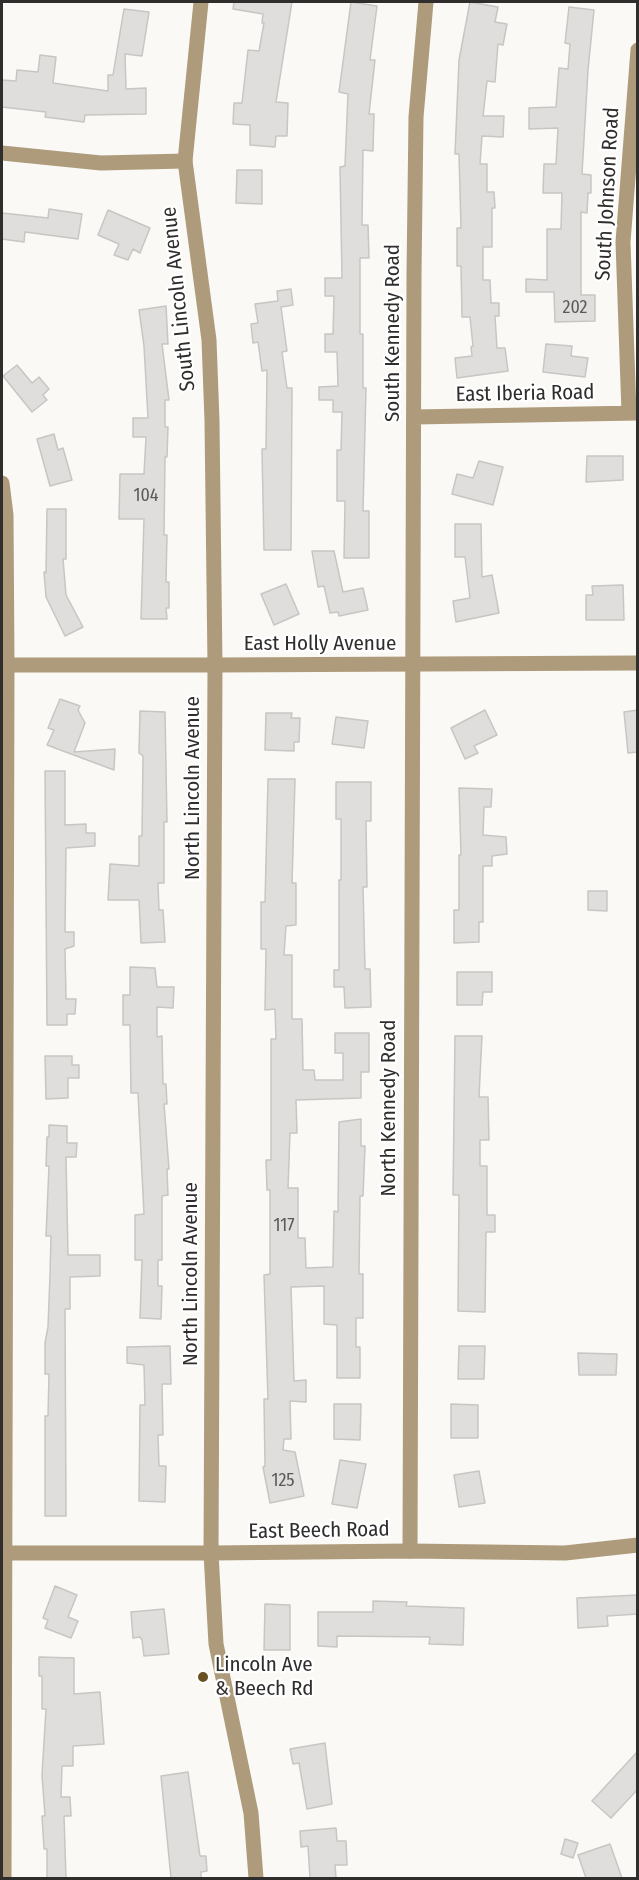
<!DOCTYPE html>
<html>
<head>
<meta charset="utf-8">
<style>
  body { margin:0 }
  #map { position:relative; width:639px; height:1880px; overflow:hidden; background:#faf9f6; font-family:"Fira Sans Condensed",sans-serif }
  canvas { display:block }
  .frame { position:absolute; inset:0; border:3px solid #2f2e2d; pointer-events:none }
</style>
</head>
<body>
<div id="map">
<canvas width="639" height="1880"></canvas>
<div class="frame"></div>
</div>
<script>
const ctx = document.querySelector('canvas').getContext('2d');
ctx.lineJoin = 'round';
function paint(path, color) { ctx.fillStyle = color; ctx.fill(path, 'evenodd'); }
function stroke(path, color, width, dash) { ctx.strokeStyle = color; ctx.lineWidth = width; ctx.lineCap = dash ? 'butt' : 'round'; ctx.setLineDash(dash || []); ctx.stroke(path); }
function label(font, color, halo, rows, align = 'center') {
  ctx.font = font + ' "Fira Sans Condensed",sans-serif'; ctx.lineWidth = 4.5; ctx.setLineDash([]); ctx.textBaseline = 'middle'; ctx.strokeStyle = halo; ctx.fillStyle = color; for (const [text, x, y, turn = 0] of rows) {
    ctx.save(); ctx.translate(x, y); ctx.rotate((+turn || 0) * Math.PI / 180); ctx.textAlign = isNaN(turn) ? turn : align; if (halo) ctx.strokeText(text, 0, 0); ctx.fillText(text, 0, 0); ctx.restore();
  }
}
const building = new Path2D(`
  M234 2H292L276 102 288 103 287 136H276L275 147 250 145V125L233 124 234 103H242L248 50 259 51 264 23H262L263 14 233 9Z
  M351 2 377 6 370 60H375L369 114H374L373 151 363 150 362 225H368L369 258H360V334H363V388H366L363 511H369V558H344L345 501H337V450H341L342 412H333V400H319V387L338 386 337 352H325V334H333L334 296H325V278H342L340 167 345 166 348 94 339 92Z
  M470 2 498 7 495 22 507 24 503 45 498 44 495 82 487 81 483 116H504L503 137 482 136 480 164H487V192H494L495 208H492V247H483V280H490L491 303H499V316H495L497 348H505L508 371 457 378 455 358 472 356 471 347 473 346 470 317H462L461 266H457V228H461L459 154H455L459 60Z
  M569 7 594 10 588 70 582 174 591 175V193H588L587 213 581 212V295H595V321L555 322 554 292H526V279L547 280V229H561L562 193H543L544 164H556L558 128 529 129V108L556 107 559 68 568 69 570 44 565 43Z
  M124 9 149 12 142 56 125 54 126 89 146 88V114L85 115 84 122 45 117 46 112 2 107V80L16 81 17 70 38 72 40 55 56 57 53 83 108 91V75H113Z
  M237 170H262V204L236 203Z
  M49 209 82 214 78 239 25 232 24 242 2 239V213L48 218Z
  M108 210 150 228 140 253 133 249 128 260 114 255 119 244 98 235Z
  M291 289 293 305 281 307 287 351 282 352 287 388H292L291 550H264L262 449H266L267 370 262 371 258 342 253 343 251 324 258 323 255 304 278 301 277 291Z
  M166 306 168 344H162L169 400H165V427H168L167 457H165L164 535H167L166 582H169V608H166L167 619H141L144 519H119L120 474H144L146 437H133V418H148L144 346 139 310Z
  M546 344 572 346 571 356 588 358 585 377 543 372Z
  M17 365 32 383 39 377 49 389 43 395 47 400 32 412 3 376Z
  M54 434 58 450 63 448 72 480 50 486 37 439Z
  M587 456H623V480L586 482Z
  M479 461 503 467 493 505 452 494 457 474 473 478Z
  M47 509H66V559H63L66 595 83 627 65 636 46 597 44 572 46 573Z
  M455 524H481L482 577 492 575 499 613 456 622 453 601 470 598 465 557H455Z
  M312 551H334L343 592 363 588 368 610 339 616 338 612 330 613 324 586 318 587Z
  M286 584 299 614 274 625 261 594Z
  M623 585 624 620H586V595H593L592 586Z
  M60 699 80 706 78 710 85 723 74 752 115 749 114 770 47 745 54 730 48 728Z
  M485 710 497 735 474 746 478 753 465 759 451 728Z
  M638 710V752L628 753 624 712Z
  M140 711 165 712 167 822H164V883H158L159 910H163L165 942 141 943 139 900H108L110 864 139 866V836H142L143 756 139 753Z
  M266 713H292L291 718H300L299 742H294V751L265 750Z
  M336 717 368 721 364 748 332 744Z
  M45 771H65V825L86 824V833H95V846L66 848 65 932H74V946L65 949 66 999H76L75 1014H67V1025H47Z
  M268 779H295L292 883H296V925L286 926 284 955H292V1019H302L303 1070H314L315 1080H343V1053H335V1033H369V1072H361V1098L296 1100 297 1133H290L288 1188H298V1238H305L306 1268 333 1267 334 1211 338 1212 339 1122 361 1119V1146H365L363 1196H360L359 1274H363V1318H356V1347H360V1378H337V1325L324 1324V1286L291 1287 294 1381 306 1380V1402L290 1401 291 1439H284L283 1450 295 1452 304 1496 270 1503 263 1467 265 1466 264 1399H268L264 1275 270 1274V1190H267L266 1160H271V1039H276L275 1009 265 1010 266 949H261V902H265Z
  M336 782H371V821H366L367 887H363L365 969H370L371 1007 345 1008 344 987H334V970H339V880H341V819H336Z
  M459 788 492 789 491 807H484L483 835 506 837 507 854 492 856V866H483V922H479V942L454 943V910H459V855H461Z
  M588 891H607V911L588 910Z
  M130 967 155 968 157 987H174L173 1008 157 1007V1037L162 1036 163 1084H166L167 1104H164L169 1169H167L168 1195 162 1196V1260H158V1286H162L161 1319 140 1318 142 1260H135V1215L144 1214 138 1093H131L130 1025H123V995H130Z
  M457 972H492V992H483L482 1005H457Z
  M455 1036H482L479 1097H488L489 1140H480V1166H487V1215H495V1232H486L485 1312 458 1311 459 1195H453Z
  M45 1056H72V1065H79V1078H68V1098L46 1099Z
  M49 1125 67 1126V1143H77L76 1157H66L68 1255H100V1276L70 1277V1309H65L66 1516H45V1416H48L49 1374H45V1343L48 1327 50 1275 51 1236H46L49 1166H46L47 1137H49Z
  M170 1346 171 1384H162L163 1435H158L159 1466H166L165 1502 139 1501 140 1405H145L144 1365 127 1363V1347Z
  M459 1346H485L484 1379H458Z
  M578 1353 617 1354 616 1375H579Z
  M334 1404H361L360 1440 334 1439Z
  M451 1404 478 1405V1438H451Z
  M340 1460 366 1464 357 1508 332 1504Z
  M479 1471 485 1503 459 1507 454 1475Z
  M55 1586 77 1595 68 1617 78 1621 71 1638 45 1628 48 1620 43 1618Z
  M638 1595V1614L607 1616 608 1626 578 1628 577 1598Z
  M373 1601 407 1602 406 1606 464 1608 463 1645 429 1644 430 1637 337 1636V1647L318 1646V1612H373Z
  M265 1604 290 1605V1650H264Z
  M164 1609 169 1654 144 1656 142 1640 140 1637 133 1638 131 1612Z
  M39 1657 74 1658V1694L100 1692 104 1744 73 1746V1766H62L61 1797H70L71 1816H64L66 1878H47V1849H44L42 1816H45L42 1775 46 1709H42V1676H39Z
  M325 1743 332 1804 307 1809 299 1763 293 1764 290 1749Z
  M638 1751V1789L611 1818 592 1801Z
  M188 1772 200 1856H206L207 1871 201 1872V1878H171L161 1776Z
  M336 1828 337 1841H346L347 1865H335L336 1878H310L308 1846 301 1847 300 1831Z
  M565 1839 578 1843 573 1858 561 1854Z
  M610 1844 622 1878H586L578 1855Z`);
const minor = new Path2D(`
  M2 153 101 163 185 161
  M629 413 623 242 638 50
  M414 417 638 413
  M2 483 6 515 7 665 4 1878
  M2 665H215
  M410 1551 414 275 416 117 426 2
  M2 1553H211`);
const tertiary = new Path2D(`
  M201 2 185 161 209 340 212 421 215 665 211 1553 216 1644 251 1813 256 1878
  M215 665 638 663
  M211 1553 410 1551 565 1553 638 1545`);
const markers = [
  [203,1677,6,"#6a5122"]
];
const numberNames = [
  ["202",575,308],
  ["104",146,496],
  ["117",284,1226],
  ["125",283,1481]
];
const streetNames = [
  ["South Johnson Road",608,194,-87],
  ["South Lincoln Avenue",179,299,-96],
  ["South Kennedy Road",393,333,-90],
  ["East Iberia Road",525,394,-1],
  ["East Holly Avenue",320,644],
  ["North Lincoln Avenue",193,788,-90],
  ["North Kennedy Road",389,1108,-90],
  ["North Lincoln Avenue",191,1274,-90],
  ["East Beech Road",319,1531,-1]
];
const poiNames = [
  ["Lincoln Ave",215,1665],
  ["& Beech Rd",215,1689]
];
paint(building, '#e0dedc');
stroke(building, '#c7c6c3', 1.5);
stroke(minor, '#ae9b7b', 15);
stroke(tertiary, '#ae9b7b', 15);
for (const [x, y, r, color] of markers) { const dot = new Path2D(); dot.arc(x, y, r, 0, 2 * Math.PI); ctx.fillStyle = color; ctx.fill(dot); stroke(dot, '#fff', 2); }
label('18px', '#5b5a59', null, numberNames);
label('21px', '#2f2e2d', '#fff', streetNames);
label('21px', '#2f2e2d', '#fff', poiNames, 'left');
</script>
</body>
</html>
